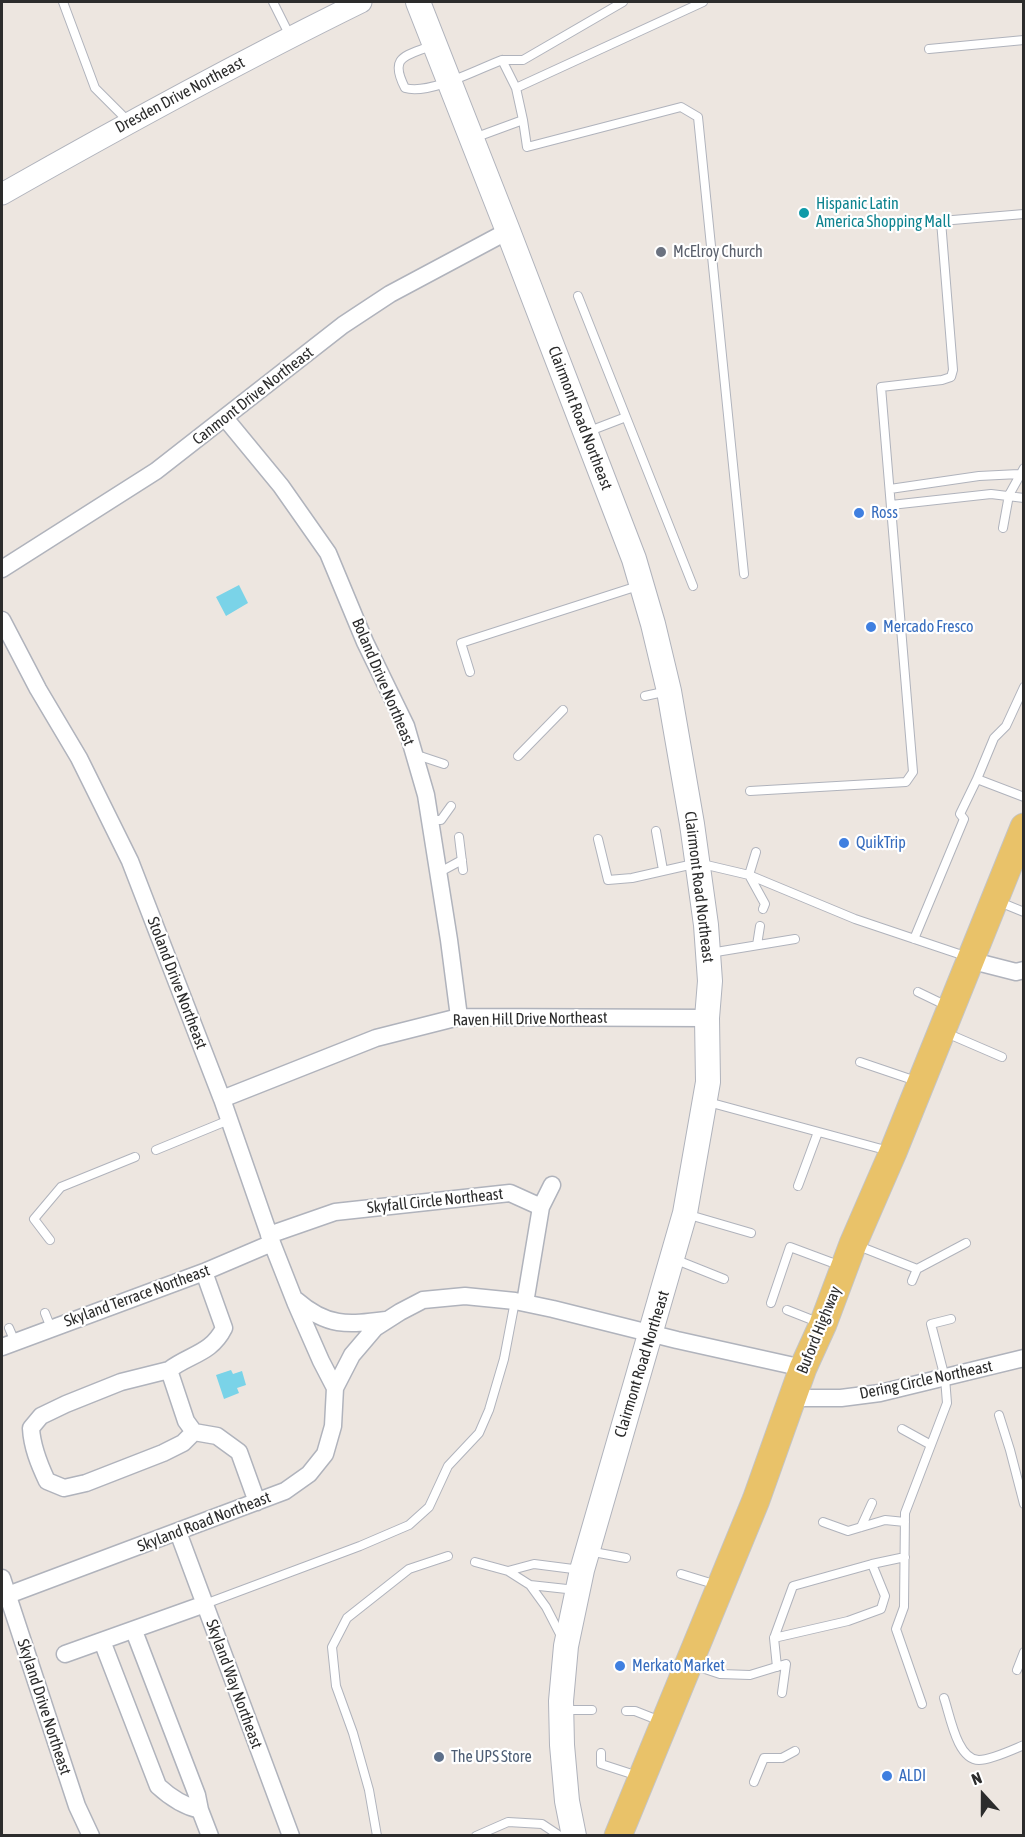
<!DOCTYPE html>
<html>
<head>
<meta charset="utf-8">
<style>
  body { margin:0 }
  #map { position:relative; width:1025px; height:1837px; overflow:hidden; background:#ede6e0; font-family:"Asap Condensed",sans-serif }
  canvas { display:block }
  .frame { position:absolute; inset:0; border:3px solid #2c2c2c; pointer-events:none }
  .north { position:absolute; left:953px; top:1765px; width:60px; height:60px; -webkit-text-stroke:4px #fff; paint-order:stroke; rotate:339deg; font-size:16px; font-weight:700; line-height:24px; text-align:center; color:#2c2c2c }
  .north::after { content:''; display:block; margin:auto; width:21px; height:27px; background:#2c2c2c; clip-path:polygon(50% 0,100% 100%,50% 72%,0 100%) }
</style>
</head>
<body>
<div id="map">
<canvas width="1025" height="1837"></canvas>
<div class="frame"></div>
<div class="north">N</div>
</div>
<script>
const ctx = document.querySelector('canvas').getContext('2d');
ctx.lineJoin = 'round';
function paint(path, color) { ctx.fillStyle = color; ctx.fill(path, 'evenodd'); }
function stroke(path, color, width, dash) { ctx.strokeStyle = color; ctx.lineWidth = width; ctx.lineCap = dash ? 'butt' : 'round'; ctx.setLineDash(dash || []); ctx.stroke(path); }
function label(font, color, halo, rows, align = 'center') {
  ctx.font = font + ' "Asap Condensed",sans-serif'; ctx.lineWidth = 4.5; ctx.setLineDash([]); ctx.textBaseline = 'middle'; ctx.strokeStyle = halo; ctx.fillStyle = color; for (const [text, x, y, turn = 0] of rows) {
    ctx.save(); ctx.translate(x, y); ctx.rotate((+turn || 0) * Math.PI / 180); ctx.textAlign = isNaN(turn) ? turn : align; if (halo) ctx.strokeText(text, 0, 0); ctx.fillText(text, 0, 0); ctx.restore();
  }
}
const water = new Path2D(`
  M239 585 248 603 226 616 216 597Z
  M231 1370 233 1374 242 1371 246 1385 237 1388 239 1393 224 1399 216 1375Z`);
const service = new Path2D(`
  M63 2 95 88 129 122
  M273 2 290 36
  M433 45C407 56 388 55 405 88 430 95 478 69 502 60L516 88
  M929 49 1024 40
  M502 60H523L623 2
  M523 120 527 147 681 107 698 117 744 574
  M474 138 523 120 516 88 703 2
  M578 296 626 417
  M587 432 626 417 693 586
  M890 489 979 476 1019 474 1024 476
  M891 505 991 494 1024 498
  M1003 528 1009 495 1024 468
  M470 672 461 643 641 585
  M1024 687 1006 726 994 738 977 779 1024 797
  M645 696 668 691
  M414 754 444 764
  M518 756 563 710
  M750 791 906 782 913 772 881 387 942 380 951 377 953 370 941 221 1024 214
  M430 820H441L451 806
  M656 831 663 870
  M459 837 463 870
  M598 839 608 880 632 878 698 863 749 875 756 852
  M438 873 462 860
  M749 875 855 919 968 957
  M749 875 765 904 763 909
  M997 901 1024 912
  M914 939 964 819 960 814 977 779
  M757 945 760 926
  M710 953 795 939
  M918 992 947 1006
  M944 1032 1002 1057
  M860 1062 919 1082
  M708 1102 889 1151
  M156 1150 229 1120
  M798 1186 818 1132
  M686 1214 751 1233
  M50 1240 34 1219 61 1187 135 1157
  M856 1245 917 1269
  M674 1259 724 1279
  M912 1281 917 1269 966 1243
  M771 1303 790 1247 841 1266
  M787 1310 820 1323
  M45 1313 51 1328
  M9 1328 15 1342
  M999 1415 1010 1450 1024 1504
  M902 1429 931 1445
  M823 1522 848 1531 885 1520 905 1522
  M861 1527 872 1503
  M588 1551 626 1558
  M475 1562 508 1571
  M872 1564 905 1557
  M681 1574 717 1585
  M530 1585 546 1607 562 1638
  M576 1590 530 1585 508 1571 534 1564 581 1570
  M205 1604 360 1546 409 1525 429 1507 448 1466 479 1433 489 1410 504 1359 515 1301
  M774 1638 848 1621 881 1609 885 1596 872 1564 793 1586 774 1638 777 1667
  M693 1665 720 1674 750 1675 786 1664 782 1693
  M1017 1670 1024 1652
  M944 1698C950 1715 957 1760 979 1760 991 1760 1012 1750 1024 1745
  M922 1704 896 1629 904 1607 905 1513 947 1403 945 1378 931 1324 951 1319
  M564 1710H592
  M626 1711H635L663 1722
  M601 1753V1764L638 1776
  M754 1782 764 1758H782L795 1751
  M377 1836 369 1790 353 1733 336 1686 332 1647 347 1618 409 1569 448 1556
  M476 1836 508 1822 542 1824 560 1836`);
const minor = new Path2D(`
  M225 418 281 486 328 553 365 642 406 726 426 795 449 940 459 1017
  M2 569 156 471 343 325 390 294 508 231
  M2 620 38 689 79 758 130 861 222 1099 272 1243 296 1304 321 1361 335 1388 333 1426 325 1454 309 1474 285 1491 8 1595
  M969 960 1016 972 1024 970
  M222 1099 376 1038 459 1017 707 1018
  M541 1207 552 1185
  M269 1235 335 1212 510 1193 541 1207 525 1303
  M204 1272 224 1328C211 1354 190 1354 169 1370L186 1421 194 1432 217 1436 239 1452 257 1502
  M296 1300C327 1327 347 1325 386 1320
  M2 1347 204 1272 272 1243
  M169 1370 121 1382 66 1404 41 1416 31 1428C32 1447 39 1464 47 1481L64 1488 86 1483 163 1453 183 1443 194 1432
  M335 1388 352 1355 375 1328 400 1312 423 1300 465 1296 515 1301 553 1309 677 1340 803 1368
  M792 1398H841L880 1393 1024 1358
  M178 1532 291 1836
  M2 1578 77 1806 91 1836
  M134 1631 197 1795 200 1810 210 1836
  M102 1641 158 1786C171 1798 183 1806 200 1810
  M65 1654 205 1604`);
const tertiary = new Path2D(`
  M2 194C120 127 239 62 361 2`);
const secondary = new Path2D(`
  M418 2 508 231 634 559 653 624 669 691 692 824 706 925 710 981 707 1018 708 1082 685 1213 582 1570 566 1646 561 1701 562 1745 567 1801 574 1836`);
const primary = new Path2D(`
  M618 1836 756 1500 803 1368 823 1324 853 1244 893 1152 1024 827`);
const markers = [
  [804,213,6,"#0f9aa8"],
  [661,252,6,"#6b7280"],
  [859,513,6,"#3f7fe0"],
  [871,627,6,"#3f7fe0"],
  [844,843,6,"#3f7fe0"],
  [620,1666,6,"#3f7fe0"],
  [439,1757,6,"#5c6f8a"],
  [887,1776,6,"#3f7fe0"]
];
const streetNames = [
  ["Dresden Drive Northeast",180,95,-28],
  ["Canmont Drive Northeast",253,396,-38],
  ["Clairmont Road Northeast",580,418,69],
  ["Boland Drive Northeast",383,682,67],
  ["Clairmont Road Northeast",699,887,83],
  ["Stoland Drive Northeast",177,983,69],
  ["Raven Hill Drive Northeast",530,1019,-1],
  ["Skyfall Circle Northeast",435,1201,-6],
  ["Skyland Terrace Northeast",137,1296,-20],
  ["Buford Highway",819,1330,-68],
  ["Clairmont Road Northeast",642,1364,-73],
  ["Dering Circle Northeast",926,1380,-12],
  ["Skyland Road Northeast",204,1522,-21],
  ["Skyland Way Northeast",234,1684,70],
  ["Skyland Drive Northeast",44,1707,72]
];
const cultureNames = [
  ["Hispanic Latin",816,204],
  ["America Shopping Mall",816,222]
];
const worshipNames = [
  ["McElroy Church",673,252]
];
const shopNames = [
  ["Ross",871,513],
  ["Mercado Fresco",883,627],
  ["QuikTrip",856,843],
  ["Merkato Market",632,1666],
  ["ALDI",899,1776]
];
const serviceNames = [
  ["The UPS Store",451,1757]
];
paint(water, '#7ad3e8');
stroke(service, '#b0b3bc', 10);
stroke(minor, '#b0b3bc', 19);
stroke(tertiary, '#b0b3bc', 23);
stroke(secondary, '#b0b3bc', 26);
stroke(primary, '#c4c4c4', 29);
stroke(service, '#fff', 8);
stroke(minor, '#fff', 16);
stroke(tertiary, '#fff', 21);
stroke(secondary, '#fff', 24);
stroke(primary, '#e9c269', 27);
for (const [x, y, r, color] of markers) { const dot = new Path2D(); dot.arc(x, y, r, 0, 2 * Math.PI); ctx.fillStyle = color; ctx.fill(dot); stroke(dot, '#fff', 2); }
label('16px', '#2c2c2c', '#fff', streetNames);
label('16px', '#0d838f', '#fff', cultureNames, 'left');
label('16px', '#5b616d', '#fff', worshipNames, 'left');
label('16px', '#366cbe', '#fff', shopNames, 'left');
label('16px', '#4e5e75', '#fff', serviceNames, 'left');
</script>
</body>
</html>
